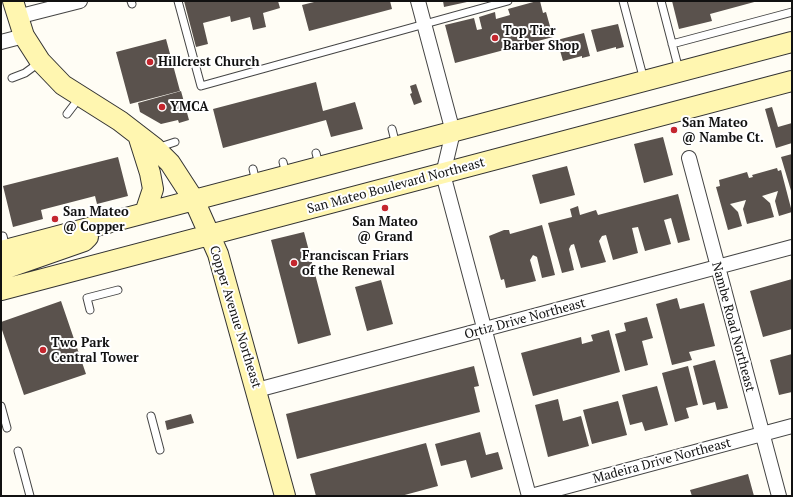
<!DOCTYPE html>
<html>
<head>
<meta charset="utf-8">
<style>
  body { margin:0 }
  #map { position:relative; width:793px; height:497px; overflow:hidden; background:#fffdf5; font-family:"PT Serif",serif }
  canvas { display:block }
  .frame { position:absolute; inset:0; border:2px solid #111; pointer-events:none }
</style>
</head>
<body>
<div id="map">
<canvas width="793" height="497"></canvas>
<div class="frame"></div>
</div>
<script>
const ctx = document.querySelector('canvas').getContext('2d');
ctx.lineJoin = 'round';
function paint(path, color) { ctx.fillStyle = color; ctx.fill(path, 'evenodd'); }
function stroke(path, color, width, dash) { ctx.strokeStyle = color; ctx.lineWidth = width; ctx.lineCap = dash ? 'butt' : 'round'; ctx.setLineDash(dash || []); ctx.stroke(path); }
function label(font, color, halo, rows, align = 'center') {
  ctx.font = font + ' "PT Serif",serif'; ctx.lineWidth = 4; ctx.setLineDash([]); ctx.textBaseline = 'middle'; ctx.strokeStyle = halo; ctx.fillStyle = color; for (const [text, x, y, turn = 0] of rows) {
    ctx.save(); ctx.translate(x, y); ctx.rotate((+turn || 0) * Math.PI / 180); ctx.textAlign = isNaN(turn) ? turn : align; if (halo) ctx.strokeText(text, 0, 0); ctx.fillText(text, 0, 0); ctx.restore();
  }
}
const building = new Path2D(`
  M184 1H278L280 8 263 13 266 27 253 30 250 17 231 22 230 16 203 23 208 44 196 47Z
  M318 1H390L392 9 309 31 302 5Z
  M443 1H467V2L444 7Z
  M537 1H540L543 13 546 12 553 37 455 63 445 25 474 18 477 30 482 29 479 17 495 12 496 19 510 15 508 9Z
  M672 1H758L710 14 712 21 679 29Z
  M618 24 624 47 616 49V47L597 52 591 30Z
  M584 33 590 56 582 58V56L563 61 557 40Z
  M166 39 180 91 130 104 116 52Z
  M316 82 323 111 355 102 363 129 331 137 326 120 223 148 213 109Z
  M416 84 422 102 414 105 410 94 412 93 410 86Z
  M181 91 189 120 179 123 178 120 161 124 140 112 138 103Z
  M772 107 778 127 792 123V143L776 148 765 109Z
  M663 137 673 175 644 183 634 144Z
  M792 154V194L781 157Z
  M118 157 128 196 97 204 95 196 41 210 43 219 13 227 3 186Z
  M567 166 575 195 540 204 532 175Z
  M777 168 778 171 781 170 792 212 779 216 775 201 778 191 762 196 770 203 774 217 747 224 743 209 746 200 730 204 738 212 742 226 728 230 716 187 720 186 719 180 747 172 749 178 753 177 752 175Z
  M678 194 690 240 678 243 671 218 664 220 671 244 645 251 638 227 632 228 638 253 613 260 606 235 602 236 599 241 606 262 581 268 574 244 571 245 569 249 574 270 562 273 548 223 572 217 570 209 578 206 580 215 596 210 598 215Z
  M542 225 555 275 542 278 537 257 533 255 530 260 536 281 506 288 504 279 501 280 489 236 504 230H509L510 234Z
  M304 232 331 335 298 344 271 240Z
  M792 279V329L763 337 750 291Z
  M381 280 393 324 367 331 355 287Z
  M677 298 680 309 704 303 715 346 689 352 692 360 672 365 656 304Z
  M61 301 86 374 24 395 1 327V322Z
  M647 317 653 338 642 341 648 365 625 371 615 334 626 331 624 323Z
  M609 330 620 372 533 396 521 353 581 337 582 344 593 341 591 335Z
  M792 354V392L779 395 770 360Z
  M715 360 728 408 717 410 715 402 703 405 693 366Z
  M474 366 479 386 474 387 480 412 297 459 286 414Z
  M688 366 698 405 686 408 689 418 675 422 662 373Z
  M657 386 668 425 645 431 642 422 630 425 622 395Z
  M558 399 563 421 581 416 589 446 548 457 535 405Z
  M618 401 627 435 592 444 583 410Z
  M191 414 194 423 167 430 165 421Z
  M480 432 486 455 498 452 503 469 471 478 466 460 441 466 435 444Z
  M426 443 438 486 401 496H316L310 474Z
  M748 474 754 496H692L690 490Z`);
const lane = new Path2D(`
  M131 1 132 4
  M178 1 201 86 508 1
  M623 1 644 80
  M661 1 679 70
  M672 44 792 12
  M12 78 25 73 40 62
  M67 114 80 97
  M392 129 396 145
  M157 148 175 142
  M316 153 319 165
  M283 162 286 174
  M253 169 256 182
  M3 236 6 249
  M90 310 87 298 118 290
  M1 406 7 428
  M151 416 160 450
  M18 451 30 496`);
const street = new Path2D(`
  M418 1 453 132 443 174 529 496
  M17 17 80 1
  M1 42 24 36
  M689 158 779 496
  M257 390 792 247
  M531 496 792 426`);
const secondary = new Path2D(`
  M13 1 24 36 40 61 63 85 120 121 155 148 170 163 194 200 218 254 285 496
  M138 135 150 173 153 189 145 213
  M1 251 792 42
  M1 270 84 241 88 237
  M1 290 792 81`);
const markers = [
  [495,38,4,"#c4262e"],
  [150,62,4,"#c4262e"],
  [162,107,4,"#c4262e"],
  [674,130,4,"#c4262e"],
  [385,208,4,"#c4262e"],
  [55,219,4,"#c4262e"],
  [294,263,4,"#c4262e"],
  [43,350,4,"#c4262e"]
];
const poiNames = [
  ["Top Tier",503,31],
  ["Barber Shop",503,46],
  ["Hillcrest Church",158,62],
  ["YMCA",170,107],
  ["San Mateo",682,123],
  ["@ Nambe Ct.",682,138],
  ["San Mateo",63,212],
  ["@ Copper",63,227],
  ["San Mateo",385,222,"center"],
  ["@ Grand",385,237,"center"],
  ["Franciscan Friars",302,256],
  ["of the Renewal",302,271],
  ["Two Park",51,343],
  ["Central Tower",51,358]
];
const streetNames = [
  ["San Mateo Boulevard Northeast",396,186,-15],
  ["Copper Avenue Northeast",235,317,73],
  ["Ortiz Drive Northeast",525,319,-15],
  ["Nambe Road Northeast",733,327,75],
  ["Madeira Drive Northeast",662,461,-15]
];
paint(building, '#5a524d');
stroke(lane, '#444', 9);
stroke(street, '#444', 16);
stroke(secondary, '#333', 22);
stroke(lane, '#fff', 7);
stroke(street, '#fff', 14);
stroke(secondary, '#fff6b0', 20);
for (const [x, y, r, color] of markers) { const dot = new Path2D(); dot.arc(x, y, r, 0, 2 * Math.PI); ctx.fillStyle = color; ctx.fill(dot); stroke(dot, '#fff', 1.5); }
label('bold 13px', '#111', '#fff', poiNames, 'left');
label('13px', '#111', '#fff', streetNames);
</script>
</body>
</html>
